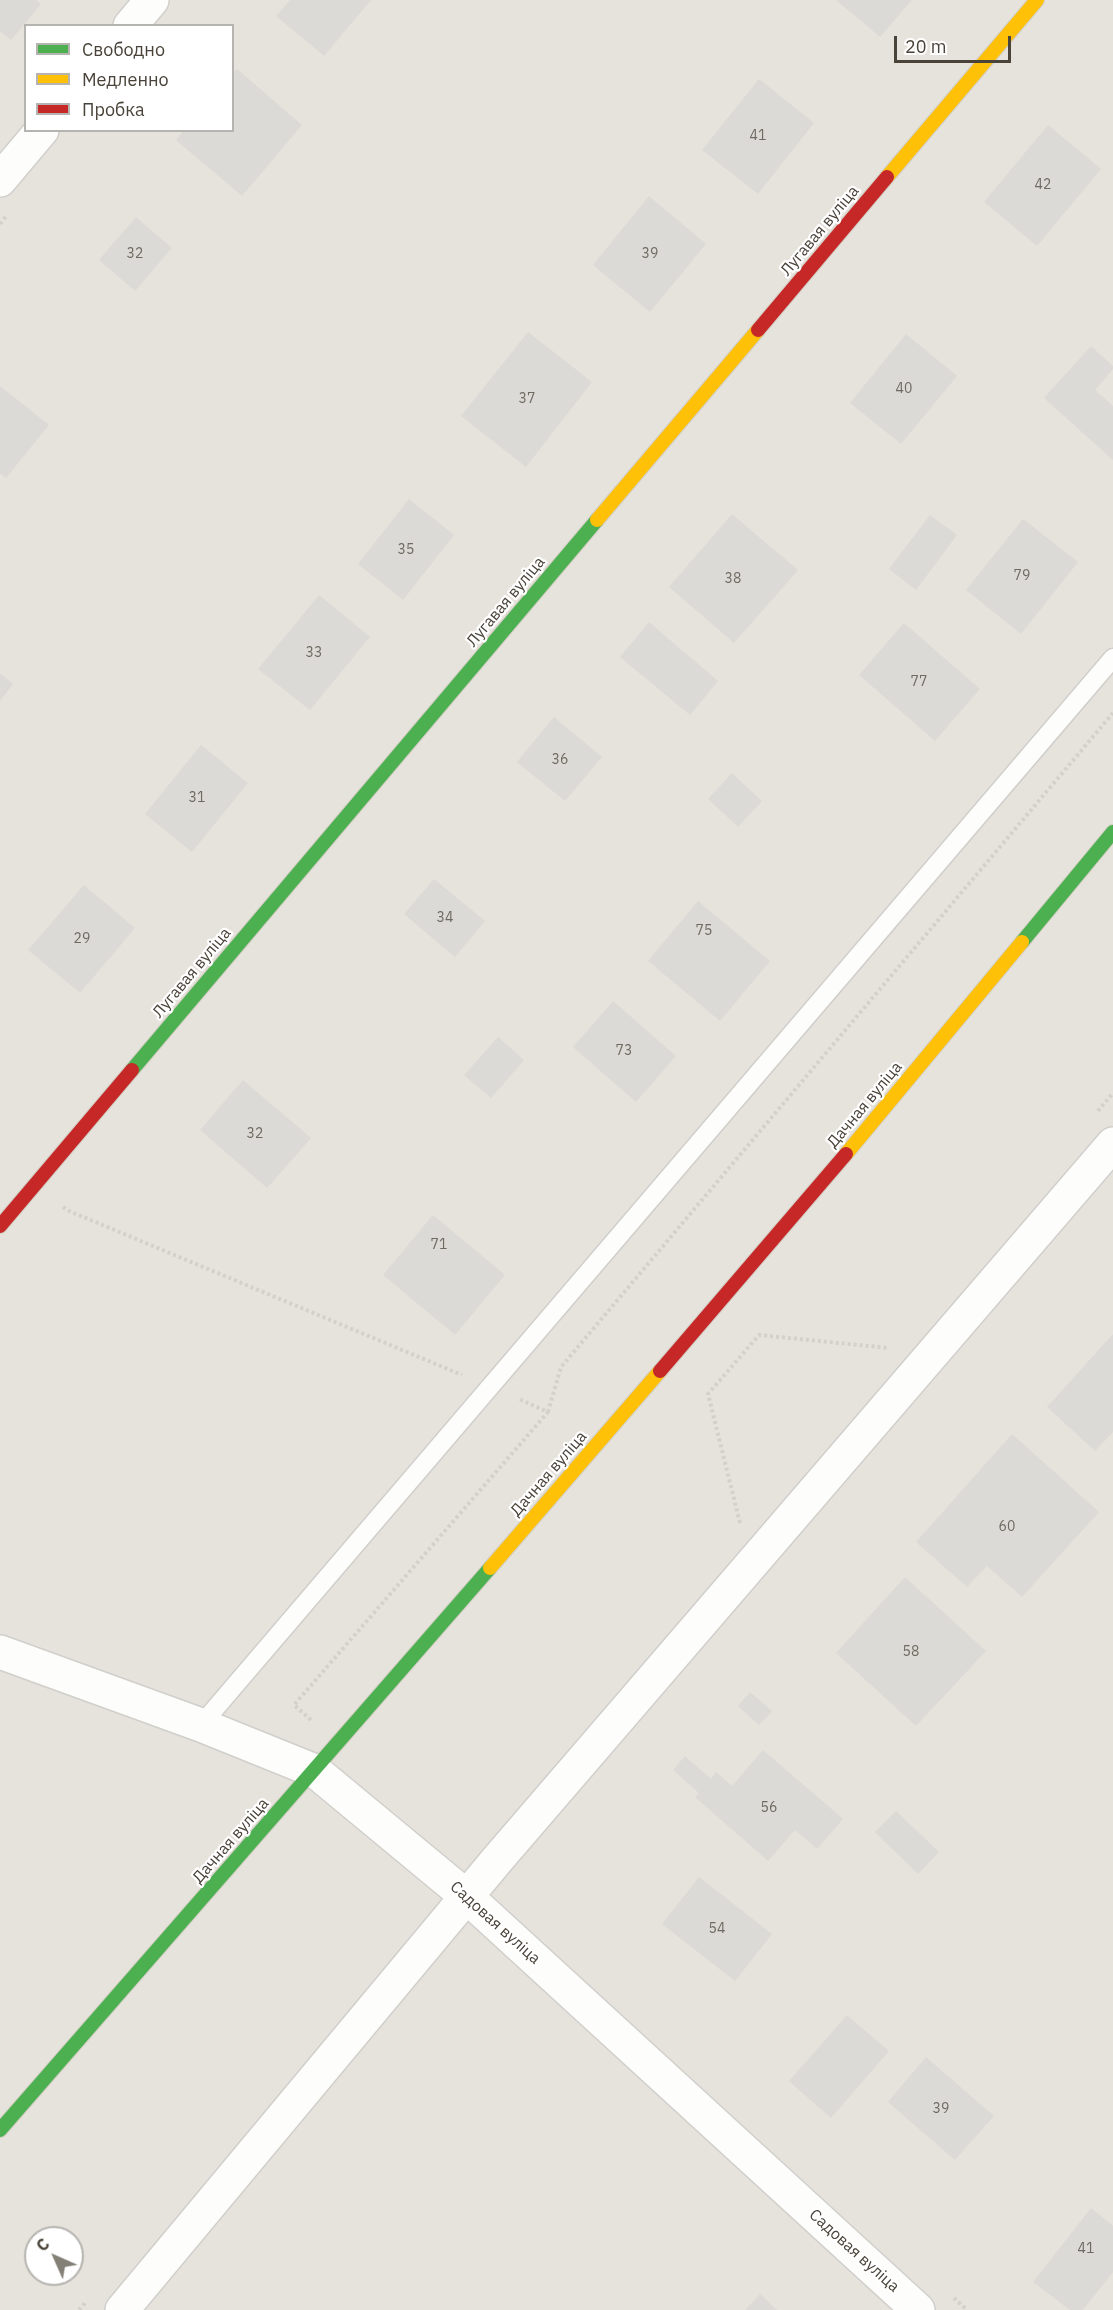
<!DOCTYPE html>
<html>
<head>
<meta charset="utf-8">
<style>
  body { margin:0 }
  #map { position:relative; width:1113px; height:2310px; overflow:hidden; background:#f3f1ed; font-family:"IBM Plex Sans",sans-serif }
  canvas { display:block }
  .legend { position:absolute; left:24px; top:24px; width:210px; height:108px; box-sizing:border-box; background:#fff; border:2px solid #b6b4b0; margin:0; padding:8px 10px; list-style:none; font-size:18px; color:#494339 }
  .legend li { display:flex; align-items:center; gap:12px; height:30px }
  .legend b { width:30px; border:2px solid #b6b4b0 }
  .north { position:absolute; left:24px; top:2226px; width:60px; height:60px; box-sizing:border-box; background:#fff; border:2px solid #b6b4b0; border-radius:50%; rotate:315deg; font-size:16px; font-weight:700; line-height:24px; text-align:center; color:#494339 }
  .north::after { content:''; display:block; margin:auto; width:21px; height:27px; background:#848078; clip-path:polygon(50% 0,100% 100%,50% 72%,0 100%) }
  .scale { position:absolute; left:894px; top:36px; width:117px; height:27px; box-sizing:border-box; border:3px solid #494339; border-top:0; padding-left:8px; font-size:18px; line-height:21px; white-space:nowrap; color:#494339; -webkit-text-stroke:4px #fff; paint-order:stroke }
</style>
</head>
<body>
<div id="map">
<canvas width="1113" height="2310"></canvas>
<ul class="legend">
<li><b style="height:8px;background:#4caf50"></b>Свободно</li>
<li><b style="height:8px;background:#ffc107"></b>Медленно</li>
<li><b style="height:8px;background:#c62828"></b>Пробка</li>
</ul>
<div class="north">С</div>
<div class="scale">20 m</div>
</div>
<script>
const ctx = document.querySelector('canvas').getContext('2d');
ctx.lineJoin = 'round';
function paint(path, color) { ctx.fillStyle = color; ctx.fill(path, 'evenodd'); }
function stroke(path, color, width, dash) { ctx.strokeStyle = color; ctx.lineWidth = width; ctx.lineCap = dash ? 'butt' : 'round'; ctx.setLineDash(dash || []); ctx.stroke(path); }
function label(font, color, halo, rows, align = 'center') {
  ctx.font = font + ' "IBM Plex Sans",sans-serif'; ctx.lineWidth = 4.5; ctx.setLineDash([]); ctx.textBaseline = 'middle'; ctx.strokeStyle = halo; ctx.fillStyle = color; for (const [text, x, y, turn = 0] of rows) {
    ctx.save(); ctx.translate(x, y); ctx.rotate((+turn || 0) * Math.PI / 180); ctx.textAlign = isNaN(turn) ? turn : align; if (halo) ctx.strokeText(text, 0, 0); ctx.fillText(text, 0, 0); ctx.restore();
  }
}
const residential = new Path2D(`
  M0 0H1113V2310H0ZM26 26H232V130H26ZM36 2238H72V2274H36Z`);
const building = new Path2D(`
  M0 0H36L41 4 11 40 0 31Z
  M290 0H371L324 56 276 16Z
  M836 0H912L880 37Z
  M237 69 302 125 242 196 176 140 184 130H232V74Z
  M759 79 814 123 758 194 702 150Z
  M1048 125 1101 169 1037 246 984 202Z
  M649 196 706 244 650 312 593 265Z
  M136 217 172 248 135 291 99 260Z
  M528 332 592 382 526 467 461 416Z
  M906 334 957 376 901 444 850 403Z
  M1091 346 1113 366V369L1095 390 1113 406V460L1044 398Z
  M0 386 49 425 6 478 0 473Z
  M409 499 454 535 403 600 358 564Z
  M732 514 798 570 734 643 669 587Z
  M930 515 957 535 916 590 889 569Z
  M1023 519 1078 562 1021 634 966 590Z
  M319 595 370 637 310 710 258 669Z
  M649 622 718 681 690 715 620 657Z
  M904 623 980 689 935 741 859 675Z
  M0 673 13 684 0 701Z
  M554 717 602 757 565 801 517 762Z
  M201 745 248 783 192 852 145 814Z
  M732 773 762 801 738 827 708 799Z
  M434 879 485 921 455 957 404 914Z
  M84 885 135 928 80 993 28 950Z
  M698 901 770 961 720 1021 648 961Z
  M613 1001 676 1056 636 1102 573 1047Z
  M498 1037 524 1060 491 1098 464 1075Z
  M243 1080 311 1138 267 1188 200 1130Z
  M433 1215 505 1275 455 1335 383 1275Z
  M1113 1334V1432L1095 1451 1047 1407Z
  M1012 1434 1099 1512 1022 1597 987 1566 967 1587 916 1542Z
  M905 1577 986 1651 916 1726 836 1653Z
  M750 1692 772 1711 759 1725 738 1706Z
  M763 1750 843 1819 817 1849 795 1830 768 1861 695 1797 699 1793 673 1770 685 1756 711 1779 716 1772 732 1786Z
  M896 1811 939 1852 918 1874 875 1832Z
  M699 1877 772 1934 735 1981 662 1924Z
  M847 2015 889 2051 831 2118 789 2081Z
  M926 2057 994 2116 955 2160 888 2102Z
  M1091 2208 1113 2226V2272L1083 2310H1070L1033 2282Z
  M760 2294 777 2310H745Z`);
const path = new Path2D(`
  M0 224 7 215
  M1098 1111 1113 1093
  M63 1207 69 1211 462 1375
  M548 1412 561 1367 1113 713
  M740 1523 708 1394 759 1335 889 1348
  M311 1720 294 1705 548 1412 519 1399
  M954 2298 967 2310
  M79 2310 86 2302`);
const lane = new Path2D(`
  M201 1725 1113 658`);
const street = new Path2D(`
  M130 26 152 0
  M0 180 42 130
  M0 1652 201 1725 315 1771 466 1896 918 2310
  M122 2310 497 1860 1113 1144`);
const fast = new Path2D(`
  M1022 942 1113 832
  M132 1070 597 520
  M0 2130 490 1568`);
const slow = new Path2D(`
  M887 177 1037 0
  M597 520 758 330
  M846 1154 1022 942
  M490 1568 660 1371`);
const jam = new Path2D(`
  M758 330 887 177
  M0 1226 132 1070
  M660 1371 846 1154`);
const numberNames = [
  ["41",758,136],
  ["42",1043,185],
  ["32",135,254],
  ["39",650,254],
  ["40",904,389],
  ["37",527,399],
  ["35",406,550],
  ["79",1022,576],
  ["38",733,579],
  ["33",314,653],
  ["77",919,682],
  ["36",560,760],
  ["31",197,798],
  ["34",445,918],
  ["75",704,931],
  ["29",82,939],
  ["73",624,1051],
  ["32",255,1134],
  ["71",439,1245],
  ["60",1007,1527],
  ["58",911,1652],
  ["56",769,1808],
  ["54",717,1929],
  ["39",941,2109],
  ["41",1086,2249]
];
const streetNames = [
  ["Лугавая вуліца",820,231,-50],
  ["Лугавая вуліца",506,602,-50],
  ["Лугавая вуліца",192,973,-50],
  ["Дачная вуліца",865,1105,-50],
  ["Дачная вуліца",549,1474,-49],
  ["Дачная вуліца",231,1841,-49],
  ["Садовая вуліца",495,1923,42],
  ["Садовая вуліца",854,2251,42]
];
paint(residential, '#e6e3dc');
paint(building, '#dcdad6');
stroke(lane, '#d1cfcb', 21);
stroke(street, '#d1cfcb', 36);
stroke(fast, '#d2cec4', 16);
stroke(slow, '#d2cec4', 16);
stroke(jam, '#d2cec4', 16);
stroke(path, '#d3d1cb', 4, [3, 3]);
stroke(lane, '#fdfdfc', 18);
stroke(street, '#fdfdfc', 33);
stroke(fast, '#4caf50', 14);
stroke(slow, '#ffc107', 14);
stroke(jam, '#c62828', 14);
label('14px', '#6e6a61', null, numberNames);
label('16px', '#494339', '#fff', streetNames);
</script>
</body>
</html>
